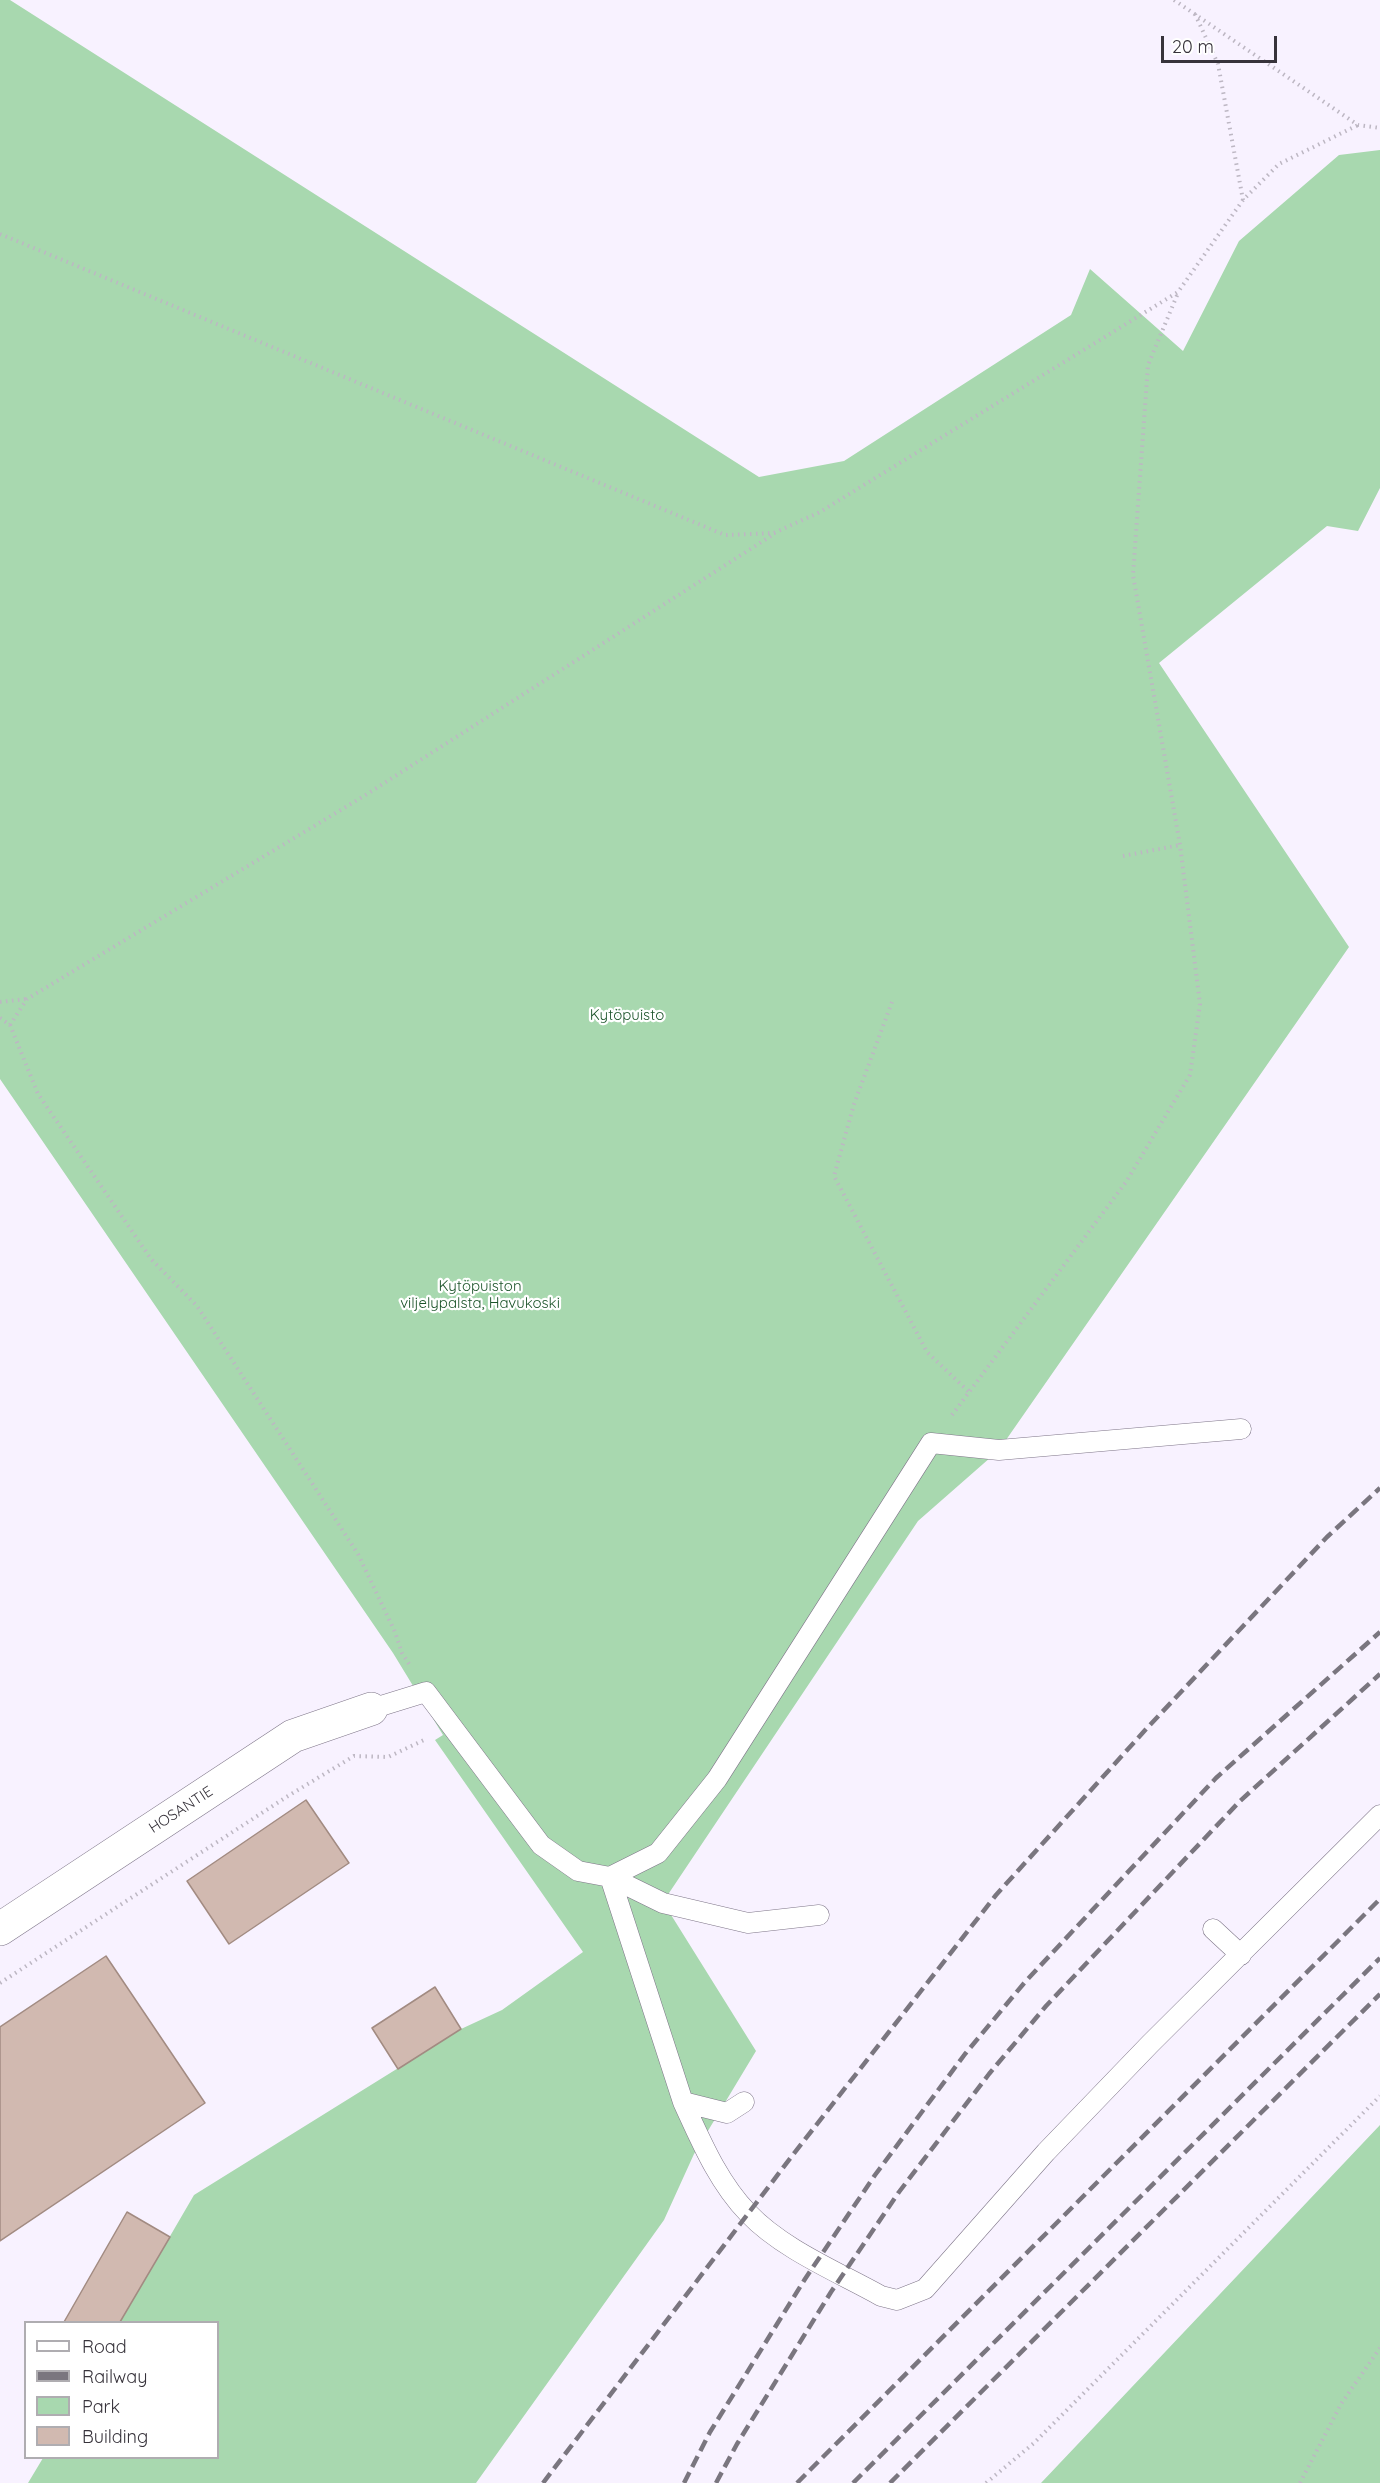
<!DOCTYPE html>
<html>
<head>
<meta charset="utf-8">
<style>
  body { margin:0 }
  #map { position:relative; width:1380px; height:2483px; overflow:hidden; background:#f8f2ff; font-family:Quicksand,sans-serif }
  canvas { display:block }
  .legend { position:absolute; left:24px; top:2321px; width:195px; height:138px; box-sizing:border-box; background:#fff; border:2px solid #afadb1; margin:0; padding:8px 10px; list-style:none; font-size:18px; color:#37333b }
  .legend li { display:flex; align-items:center; gap:12px; height:30px }
  .legend b { width:30px; border:2px solid #afadb1 }
  .scale { position:absolute; left:1161px; top:36px; width:116px; height:27px; box-sizing:border-box; border:3px solid #37333b; border-top:0; padding-left:8px; font-size:18px; line-height:21px; white-space:nowrap; color:#37333b; -webkit-text-stroke:4px #fff; paint-order:stroke }
</style>
</head>
<body>
<div id="map">
<canvas width="1380" height="2483"></canvas>
<ul class="legend">
<li><b style="height:8px;background:#fff"></b>Road</li>
<li><b style="height:8px;background:#7a767f"></b>Railway</li>
<li><b style="height:16px;background:#a8d8af"></b>Park</li>
<li><b style="height:16px;background:#d1b9b0"></b>Building</li>
</ul>
<div class="scale">20 m</div>
</div>
<script>
const ctx = document.querySelector('canvas').getContext('2d');
ctx.lineJoin = 'round';
function paint(path, color) { ctx.fillStyle = color; ctx.fill(path, 'evenodd'); }
function stroke(path, color, width, dash) { ctx.strokeStyle = color; ctx.lineWidth = width; ctx.lineCap = dash ? 'butt' : 'round'; ctx.setLineDash(dash || []); ctx.stroke(path); }
function label(font, color, halo, rows, align = 'center') {
  ctx.font = font + ' Quicksand,sans-serif'; ctx.lineWidth = 4.5; ctx.setLineDash([]); ctx.textBaseline = 'middle'; ctx.strokeStyle = halo; ctx.fillStyle = color; for (const [text, x, y, turn = 0] of rows) {
    ctx.save(); ctx.translate(x, y); ctx.rotate((+turn || 0) * Math.PI / 180); ctx.textAlign = isNaN(turn) ? turn : align; if (halo) ctx.strokeText(text, 0, 0); ctx.fillText(text, 0, 0); ctx.restore();
  }
}
const green = new Path2D(`
  M0 0H10L759 477 844 461 1071 315 1090 269 1183 351 1239 241 1339 155 1380 150V488L1358 531 1327 526 1159 663 1349 947 999 1450 918 1521 663 1902 756 2051 694 2154 664 2220 476 2483H28L43 2458H218V2322H120L194 2195 461 2029 502 2010 583 1952 435 1740 443 1735 393 1653 0 1079Z
  M1380 2125V2483H1041Z`);
const building = new Path2D(`
  M306 1800 349 1863 229 1944 187 1881Z
  M106 1956 205 2103 0 2241V2027Z
  M435 1987 461 2029 398 2069 372 2028Z
  M127 2212 170 2237 120 2322H64Z`);
const path = new Path2D(`
  M1174 0 1358 125 1380 128
  M1195 14 1218 64 1243 200
  M0 234 725 535 774 533 820 512 1178 292 1243 200 1279 164 1358 125
  M1123 856 1180 845
  M0 1002 26 999
  M892 1002 854 1104 834 1176 927 1352 970 1393
  M0 1018 10 1025 38 1094 151 1259 197 1306 358 1554 395 1632 402 1653 411 1667
  M10 1025 27 999 364 796 774 534
  M952 1415 1126 1182 1190 1075 1200 1004 1180 845 1133 575 1148 365 1178 293
  M0 1983 288 1796 354 1756 388 1757 424 1740
  M986 2483 1034 2443 1380 2096
  M1300 2483 1341 2404 1380 2348`);
const service = new Path2D(`
  M371 1709 426 1692 541 1845 578 1871 610 1877 658 1853 717 1779 931 1443 999 1450 1241 1429
  M610 1877 683 2102 727 2113 744 2102
  M610 1877 663 1903 748 1923 819 1915
  M1213 1929 1241 1955
  M683 2102C701 2141 718 2182 748 2213 782 2249 838 2272 881 2296L897 2300 925 2289 1046 2152 1150 2044 1380 1815`);
const minor = new Path2D(`
  M0 1929 293 1736 371 1709`);
const rail = new Path2D(`
  M543 2483 792 2156 996 1895 1148 1727 1327 1537 1380 1488
  M684 2483 710 2432 805 2279 875 2175 965 2054 1025 1982 1216 1778 1380 1632
  M716 2483 737 2444 831 2292 899 2192 989 2074 1046 2006 1240 1801 1380 1674
  M797 2483 1380 1899
  M853 2483 1380 1958
  M890 2483 1380 1994`);
const parkNames = [
  ["Kytöpuisto",627,1015],
  ["Kytöpuiston",480,1286],
  ["viljelypalsta, Havukoski",480,1303]
];
const streetNames = [
  ["HOSANTIE",181,1810,-33]
];
paint(green, '#a8d8af');
paint(building, '#d1b9b0');
stroke(building, '#a28b82', 1.5);
stroke(service, '#7e7588', 21);
stroke(minor, '#7e7588', 34);
stroke(path, '#bdb7c3', 4, [1.5, 4.5]);
stroke(service, '#fff', 20);
stroke(minor, '#fff', 33);
stroke(rail, '#7a767f', 4.5, [12, 6]);
label('15px', '#1c542a', '#fff', parkNames);
label('15px', '#37333b', '#fff', streetNames);
</script>
</body>
</html>
